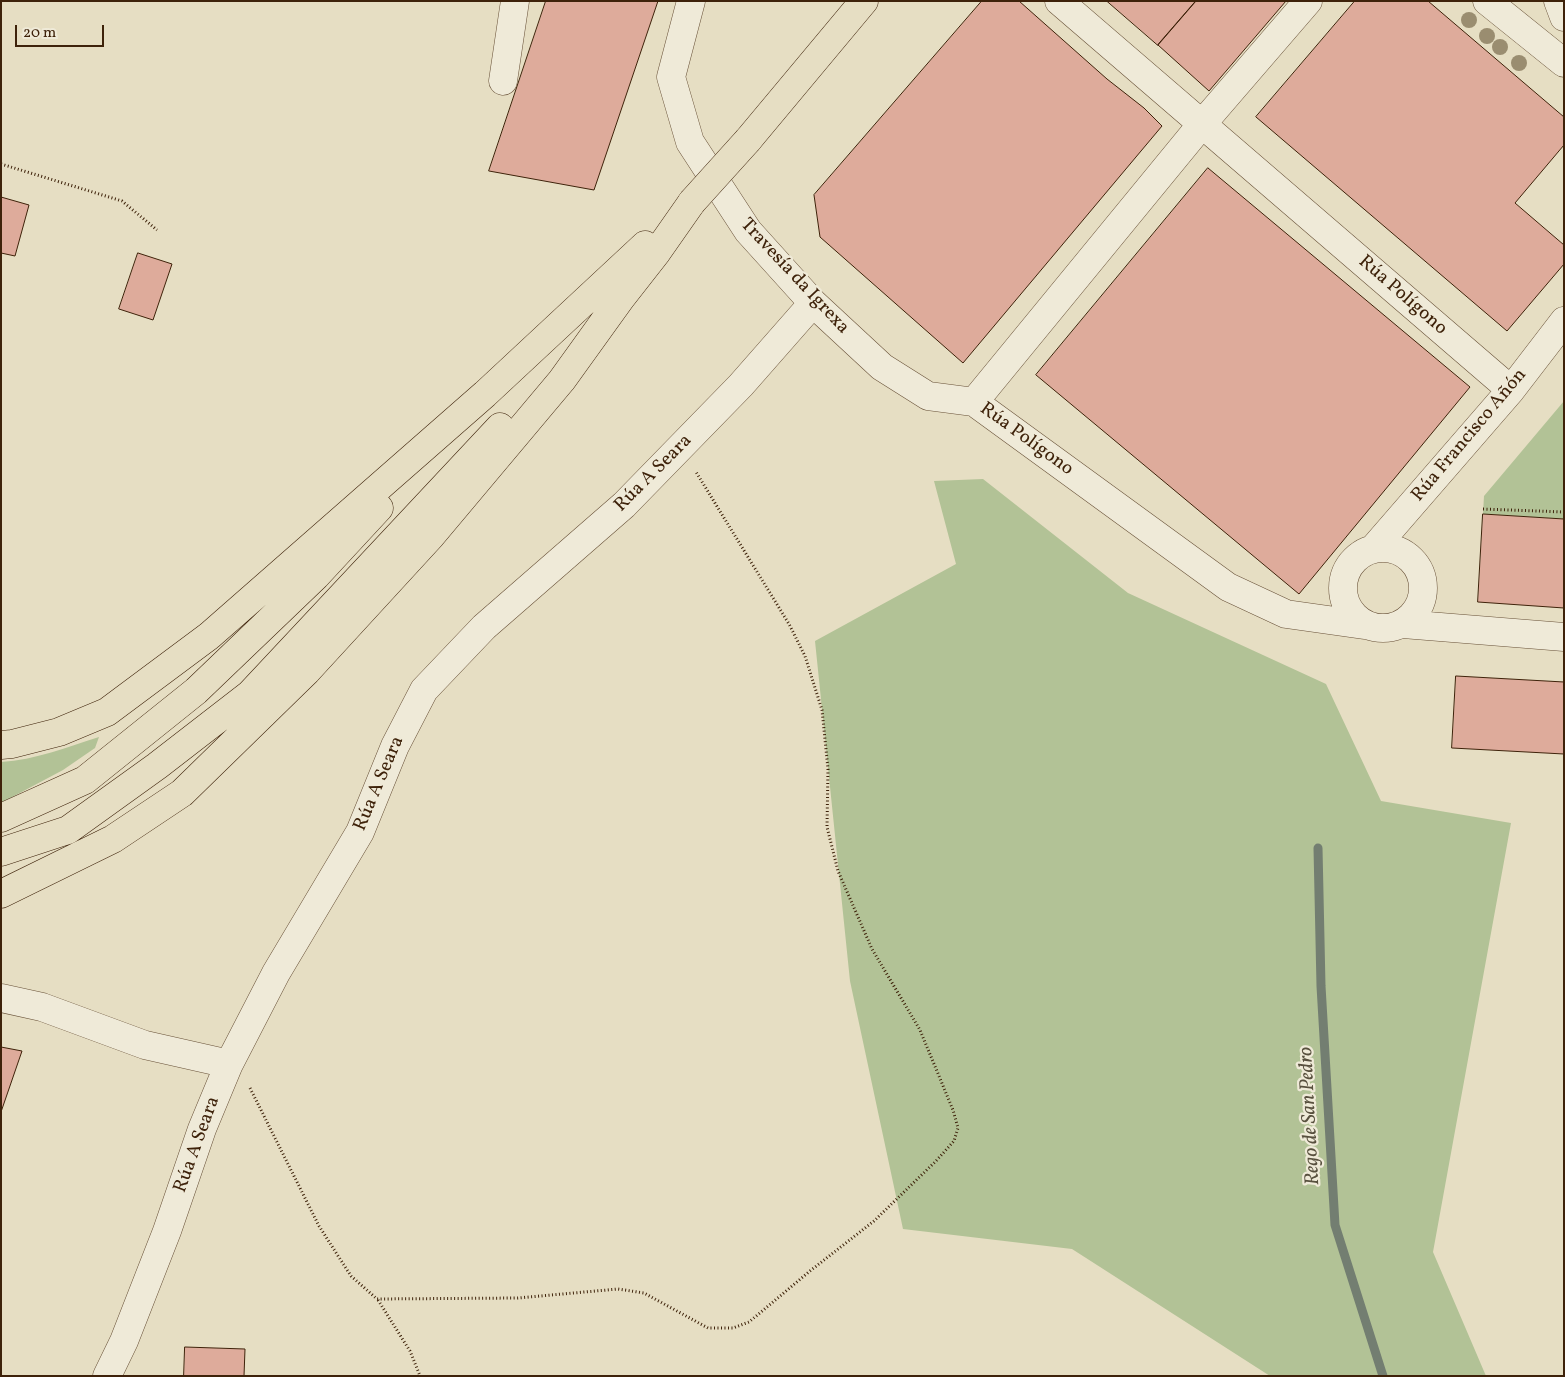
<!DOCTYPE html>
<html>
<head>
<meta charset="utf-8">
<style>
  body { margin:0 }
  #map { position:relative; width:1565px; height:1377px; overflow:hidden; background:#e6dec3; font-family:Vollkorn,serif }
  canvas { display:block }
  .frame { position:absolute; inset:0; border:2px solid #3e220a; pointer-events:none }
  .scale { position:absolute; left:15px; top:25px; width:89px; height:22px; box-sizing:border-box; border:2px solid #3e220a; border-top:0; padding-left:6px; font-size:15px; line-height:18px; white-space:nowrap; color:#3e220a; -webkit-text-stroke:4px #efead8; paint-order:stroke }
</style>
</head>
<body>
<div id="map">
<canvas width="1565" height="1377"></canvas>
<div class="frame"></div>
<div class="scale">20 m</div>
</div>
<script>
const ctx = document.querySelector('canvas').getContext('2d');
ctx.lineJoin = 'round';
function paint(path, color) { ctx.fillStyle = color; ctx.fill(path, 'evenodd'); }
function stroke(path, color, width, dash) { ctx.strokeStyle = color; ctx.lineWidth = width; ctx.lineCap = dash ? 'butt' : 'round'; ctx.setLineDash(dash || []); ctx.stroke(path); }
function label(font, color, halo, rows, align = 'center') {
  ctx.font = font + ' Vollkorn,serif'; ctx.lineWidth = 4.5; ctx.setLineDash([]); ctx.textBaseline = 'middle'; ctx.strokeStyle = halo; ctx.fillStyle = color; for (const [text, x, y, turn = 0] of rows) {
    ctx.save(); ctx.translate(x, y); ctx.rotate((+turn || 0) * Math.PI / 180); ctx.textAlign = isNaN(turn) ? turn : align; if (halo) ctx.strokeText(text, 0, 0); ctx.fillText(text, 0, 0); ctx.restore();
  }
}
const green = new Path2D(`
  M1564 401V519L1483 514 1484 496Z
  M983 479 1128 593 1326 684 1381 801 1511 823 1433 1252 1486 1376H1270L1072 1249 903 1229 850 981 815 641 956 564 934 481Z
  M99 737 95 748 63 770 1 803V762C35 760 68 747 99 737Z`);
const stream = new Path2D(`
  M1318 848 1321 986 1335 1225 1383 1376`);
const building = new Path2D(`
  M546 1H658L594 190 489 171Z
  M982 1H1019L1107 79 1144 108 1162 126 963 363 820 237 814 195Z
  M1107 1H1196L1158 45Z
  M1196 1H1286L1209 91 1158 45Z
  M1355 1H1428L1564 117V145L1515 203 1564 245V264L1507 331 1256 117Z
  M1208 168 1470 387 1299 594 1036 375Z
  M1 197 29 205 15 256 1 253Z
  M138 253 172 264 153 320 119 309Z
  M1483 514 1564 519V608L1478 602Z
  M1456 676 1564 682V754L1452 748Z
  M1 1047 22 1051 1 1112Z
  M185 1347 245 1349 244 1376H184Z`);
const path = new Path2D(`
  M1 164 122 201 157 230
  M1483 509 1564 512
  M250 1088 319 1226 351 1276 377 1299 518 1298 618 1289 644 1293 708 1328H733L749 1322 810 1271 874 1221 936 1161 954 1141 958 1128 953 1110 920 1030 872 949 838 871 827 827 828 769 822 710 805 656 789 624 696 472
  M378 1300 410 1351 420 1376`);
const minor = new Path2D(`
  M691 1 671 77 690 142 748 231 813 303 882 367 928 396 974 402 1228 587 1286 614 1364 625
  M1059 1 1511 390
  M1487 1 1564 63
  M1558 1 1564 17
  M503 81 515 1
  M974 402 1202 124 1308 1
  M1343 588a40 40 0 1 1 80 0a40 40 0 1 1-80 0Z
  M1374 548 1511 390 1564 321
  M1403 624 1564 637
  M1 998 42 1007 145 1045 229 1064
  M107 1376 124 1341 167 1231 202 1129 229 1064 276 973 360 832 395 746 424 690 484 627 624 505 741 385 813 303`);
const highway = new Path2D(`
  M748 140 864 1
  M1 745 12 744 59 732 107 712 209 636 485 394 645 245
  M1 818 85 780 196 691 316 576 379 508
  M1 852 68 830 157 766 250 694 500 427
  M1 894 113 839 182 793 307 671 431 536 562 380 621 298 657 252 692 202`);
const highwayBridge = new Path2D(`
  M692 202 748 140`);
const trees = [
  [1469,20],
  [1487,36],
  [1500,47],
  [1519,63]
];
const streetNames = [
  ["Travesía da Igrexa",794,277,47],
  ["Rúa Polígono",1402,296,41],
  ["Rúa Francisco Añón",1470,436,-50],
  ["Rúa Polígono",1026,440,36],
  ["Rúa A Seara",654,474,-45],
  ["Rúa A Seara",380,784,-67],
  ["Rúa A Seara",198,1145,-70]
];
const waterNames = [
  ["Rego de San Pedro",1311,1116,-93]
];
paint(green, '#b2c296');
stroke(stream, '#737e71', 9);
paint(building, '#deab9b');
stroke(building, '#3e220a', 1);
stroke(minor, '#685138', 29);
stroke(highway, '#3e220a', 29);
stroke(path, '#3e220a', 3, [1, 2.5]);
stroke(minor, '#efead8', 28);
stroke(highway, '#e6dec3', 28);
stroke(highwayBridge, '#3e220a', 29, []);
stroke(highwayBridge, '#e6dec3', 28);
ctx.fillStyle = '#9a8d70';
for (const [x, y] of trees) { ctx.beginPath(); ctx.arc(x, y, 8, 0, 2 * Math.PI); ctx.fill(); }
label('19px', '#3e220a', '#efead8', streetNames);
label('italic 20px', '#58503e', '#efead8', waterNames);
</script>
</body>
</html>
